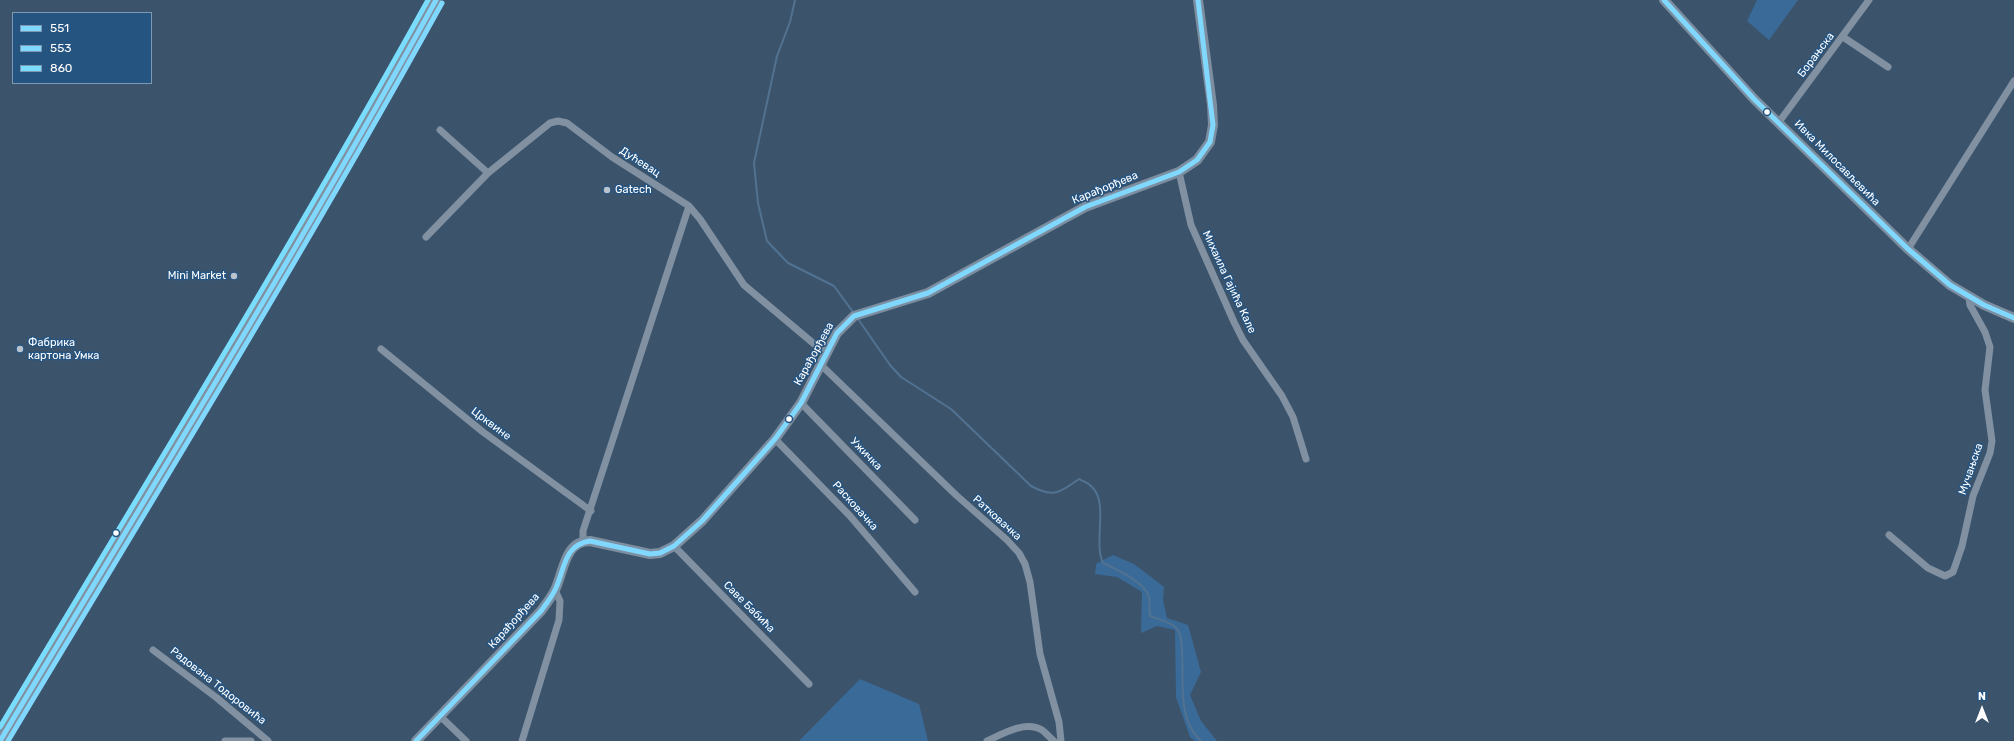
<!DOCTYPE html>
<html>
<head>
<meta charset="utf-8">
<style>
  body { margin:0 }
  #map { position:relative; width:2014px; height:741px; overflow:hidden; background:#3b546c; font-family:Rubik,sans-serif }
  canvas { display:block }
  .legend { position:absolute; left:12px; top:12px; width:140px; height:72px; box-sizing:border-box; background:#265481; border:1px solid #7d98b3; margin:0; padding:5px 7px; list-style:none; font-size:12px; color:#fff }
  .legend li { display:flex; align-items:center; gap:8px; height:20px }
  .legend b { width:20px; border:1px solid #7d98b3 }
  .north { position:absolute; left:1962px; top:689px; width:40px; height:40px; -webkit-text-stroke:3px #265481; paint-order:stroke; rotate:0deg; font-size:11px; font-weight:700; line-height:16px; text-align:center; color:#fff }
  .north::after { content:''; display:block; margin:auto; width:14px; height:18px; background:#fff; clip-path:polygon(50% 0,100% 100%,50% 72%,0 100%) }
</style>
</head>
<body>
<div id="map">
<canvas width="2014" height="741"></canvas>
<ul class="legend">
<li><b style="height:5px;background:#80d8ff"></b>551</li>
<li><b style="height:5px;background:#80d8ff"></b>553</li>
<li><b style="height:5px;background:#7addfd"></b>860</li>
</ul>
<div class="north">N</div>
</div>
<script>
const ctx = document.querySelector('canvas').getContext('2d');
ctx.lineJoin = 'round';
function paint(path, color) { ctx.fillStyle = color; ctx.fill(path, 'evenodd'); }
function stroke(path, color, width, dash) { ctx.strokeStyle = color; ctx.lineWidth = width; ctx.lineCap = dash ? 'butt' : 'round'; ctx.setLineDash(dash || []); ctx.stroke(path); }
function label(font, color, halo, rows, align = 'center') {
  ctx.font = font + ' Rubik,sans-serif'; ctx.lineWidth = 3; ctx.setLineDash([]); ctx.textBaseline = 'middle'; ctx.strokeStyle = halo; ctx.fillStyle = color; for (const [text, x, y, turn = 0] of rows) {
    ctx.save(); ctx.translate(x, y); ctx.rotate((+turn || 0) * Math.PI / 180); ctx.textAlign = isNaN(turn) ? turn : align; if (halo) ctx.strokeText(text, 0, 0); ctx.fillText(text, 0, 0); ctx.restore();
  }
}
const green = new Path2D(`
  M1757 0H1798L1769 40 1747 21Z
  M1113 555 1134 564 1164 587 1163 600 1167 618 1188 625 1201 672 1190 695 1201 721 1217 741H1195L1190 737 1176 697 1175 630 1157 626 1141 633 1142 592 1117 577 1095 574 1096 564Z
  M860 679 919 704 928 741H799Z`);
const stream = new Path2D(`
  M795 0 790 22 777 56 754 163 758 203 767 241 788 263 834 286 853 312
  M858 319 890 365 901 377 951 409 1031 486C1053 498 1060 493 1079 479 1083 481 1089 483 1092 487 1109 503 1093 542 1103 563 1116 569 1145 582 1149 597 1150 602 1149 610 1150 616 1159 620 1174 622 1179 632 1182 638 1182 647 1182 653 1184 682 1177 719 1201 741`);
const street = new Path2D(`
  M1843 37 1888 67
  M1779 122 1869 0
  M440 130 488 173
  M1179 172 1191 225 1234 322 1243 340 1282 396 1293 417 1306 459
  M426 237 488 173 550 123 558 121 567 123 612 157 689 206 700 219 744 285 826 354
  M1908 249 2014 81
  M381 349 483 432 591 511
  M821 365 956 495 1007 540 1019 553 1025 564 1030 582 1040 654 1059 722 1061 741
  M801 403 915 520
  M775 439 850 516 915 592
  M1889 535 1928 568 1945 576 1953 572 1962 546 1973 496 1990 453 1992 441 1985 390 1990 347 1985 332 1970 305 1969 297
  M583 542V531L689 206
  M674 546 809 684
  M153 650 217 698 268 741
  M440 716 466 741
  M225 741H251
  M522 741 559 620 560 601 555 590
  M987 741C1002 734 1025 720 1042 730 1046 733 1050 738 1054 741`);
const secondary = new Path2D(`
  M1664 0 1754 99 1908 249 1950 285 1984 305 2014 318
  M416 741 541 611C546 604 551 598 555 590 564 572 564 541 590 541L650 554 660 553 674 546 702 521 775 439 801 403 837 333 854 316 928 293 1085 207 1179 172 1197 160 1210 142 1213 125 1212 105 1198 0`);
const primary = new Path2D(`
  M0 741 283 268 382 98 436 0`);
const bus1 = new Path2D(`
  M1664 0 1754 99 1908 249 1950 285 1984 305 2014 318
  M0 741C147 495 298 251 436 0
  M416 741 541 611C546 604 551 598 555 590 565 570 563 545 590 541L650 554 660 553 674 546 702 521 775 439 801 403 837 333 854 316 928 293 1085 207 1179 172 1197 160 1210 142 1213 125 1198 0`);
const bus2 = new Path2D(`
  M8 741C155 496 304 253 442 3`);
const bus3 = new Path2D(`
  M0 727C144 486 292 246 428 0`);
const markers = [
  [1767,112,3.5,"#fff"],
  [607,190,4,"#bac3cc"],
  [234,276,4,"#bac3cc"],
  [20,349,4,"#bac3cc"],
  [789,419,3.5,"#fff"],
  [116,533,3.5,"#fff"]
];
const streetNames = [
  ["Борањска",1816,55,-53],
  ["Дућевац",640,162,33],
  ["Ивка Милосављевића",1837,163,45],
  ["Карађорђева",1105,188,-22],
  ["Михаила Гајића Кале",1229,282,65],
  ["Карађорђева",814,354,-61],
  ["Црквине",491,424,37],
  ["Ужичка",866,454,46],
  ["Мучањска",1971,469,-71],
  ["Расковачка",855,506,48],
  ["Ратковачка",997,518,42],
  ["Саве Бабића",749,607,45],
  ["Карађорђева",514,621,-48],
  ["Радована Тодоровића",218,686,38]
];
const poiNames = [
  ["Gatech",615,190],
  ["Mini Market",226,276,"right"],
  ["Фабрика",28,343],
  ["картона Умка",28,356]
];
paint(green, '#3a6a98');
stroke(stream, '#527291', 2);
stroke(street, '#8191a2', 7);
stroke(secondary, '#7c8e9f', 10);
stroke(primary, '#7f90a0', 11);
stroke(bus1, '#80d8ff', 5);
stroke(bus2, '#80d8ff', 5);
stroke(bus3, '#7addfd', 5);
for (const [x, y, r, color] of markers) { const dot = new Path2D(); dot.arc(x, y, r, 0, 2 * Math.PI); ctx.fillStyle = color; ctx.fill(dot); stroke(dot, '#265481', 1.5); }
label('11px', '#fff', '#265481', streetNames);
label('11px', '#fff', '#265481', poiNames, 'left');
</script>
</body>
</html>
